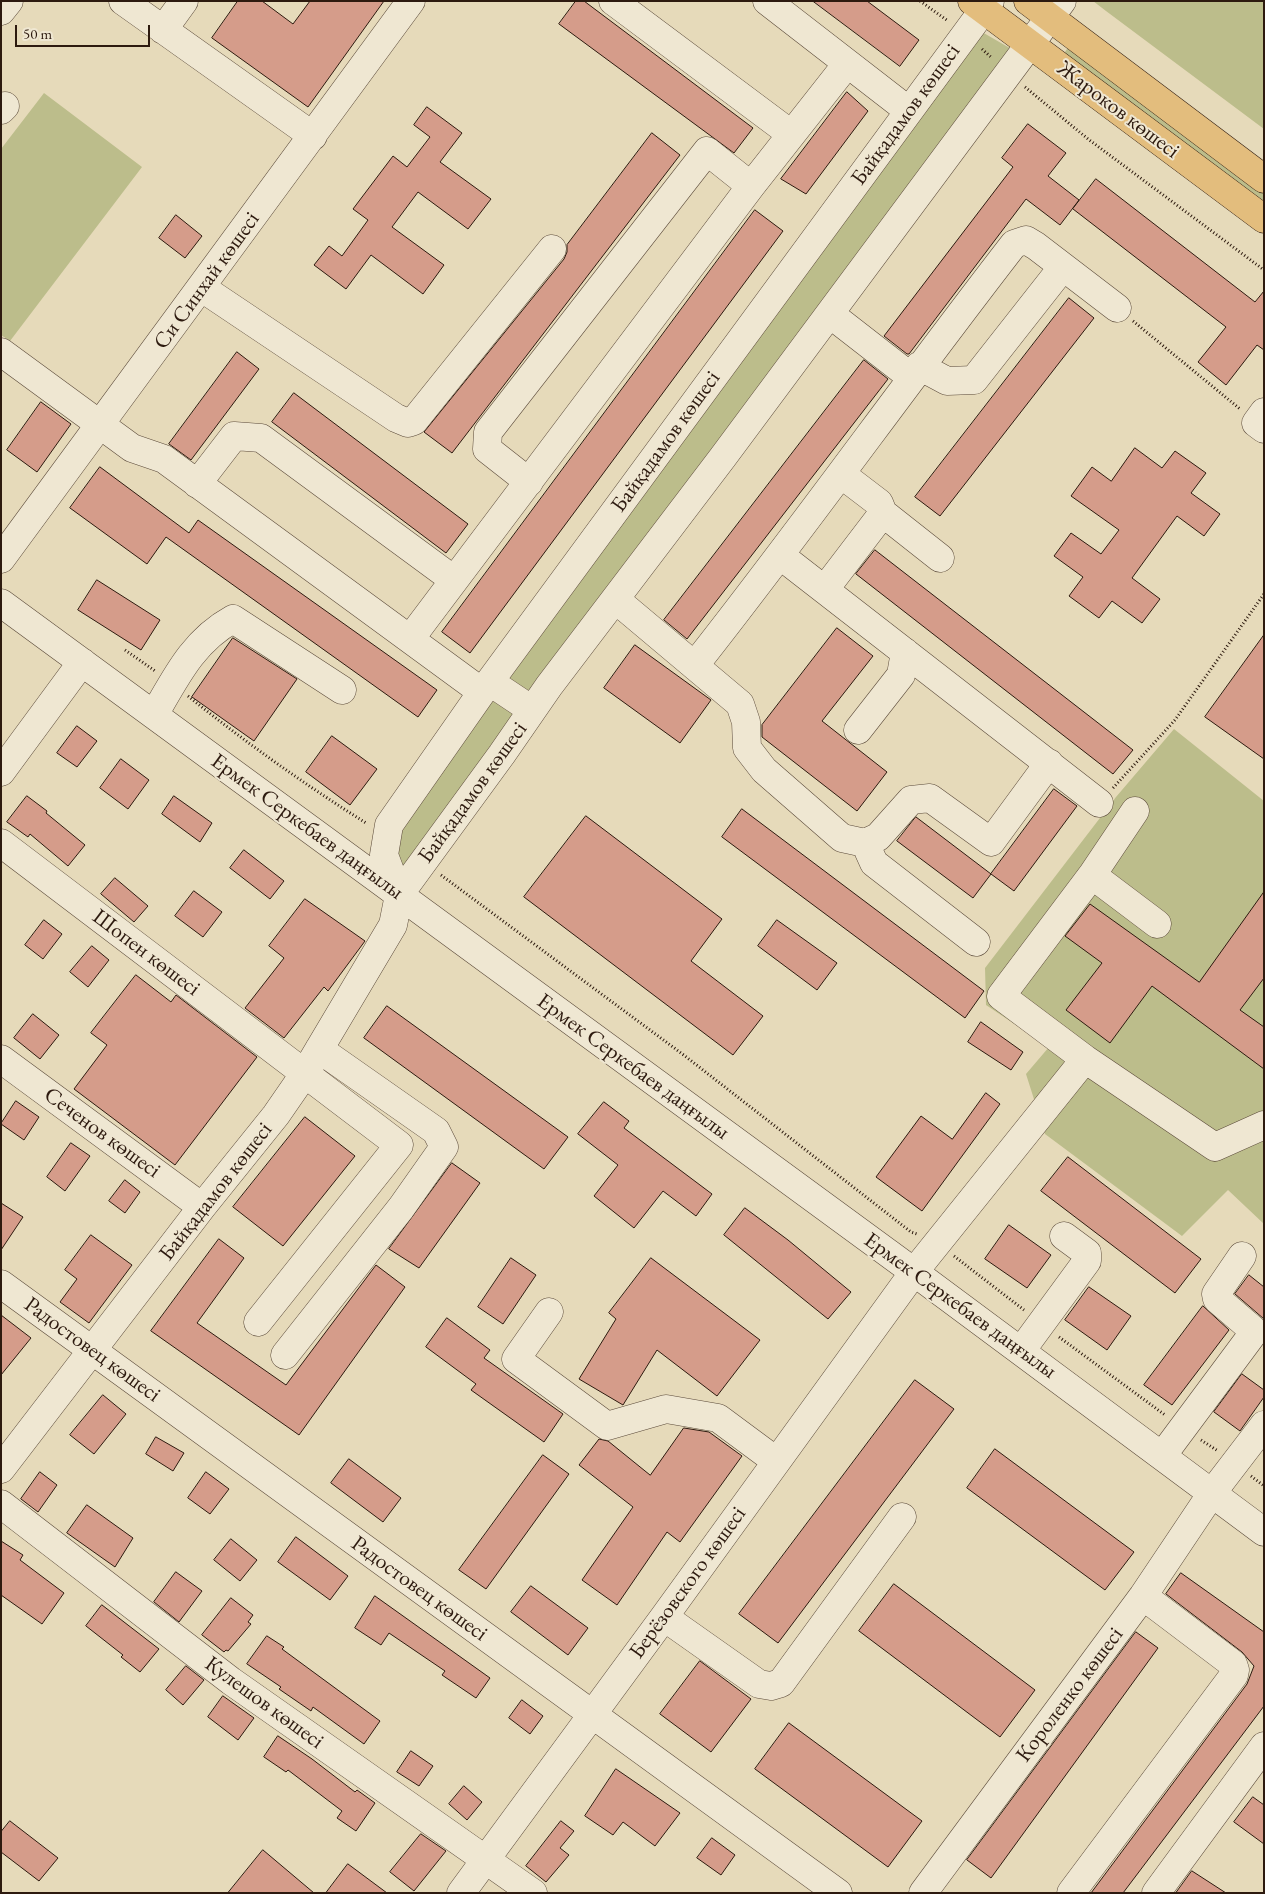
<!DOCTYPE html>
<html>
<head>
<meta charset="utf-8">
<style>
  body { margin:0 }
  #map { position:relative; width:1265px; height:1894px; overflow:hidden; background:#e6daba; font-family:"EB Garamond",serif }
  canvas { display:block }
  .frame { position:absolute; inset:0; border:2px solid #2d1a0f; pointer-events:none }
  .scale { position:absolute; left:15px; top:25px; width:135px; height:22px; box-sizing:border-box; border:2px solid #2d1a0f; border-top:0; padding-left:6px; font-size:15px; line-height:18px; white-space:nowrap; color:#2d1a0f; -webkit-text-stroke:4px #efe7d2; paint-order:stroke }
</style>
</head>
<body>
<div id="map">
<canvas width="1265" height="1894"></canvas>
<div class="frame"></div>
<div class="scale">50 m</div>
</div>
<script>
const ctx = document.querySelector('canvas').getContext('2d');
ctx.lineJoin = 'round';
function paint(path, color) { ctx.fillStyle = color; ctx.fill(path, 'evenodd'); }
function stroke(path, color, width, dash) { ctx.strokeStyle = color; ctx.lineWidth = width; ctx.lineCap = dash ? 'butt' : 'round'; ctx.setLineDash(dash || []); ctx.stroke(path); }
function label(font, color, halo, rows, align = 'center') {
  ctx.font = font + ' "EB Garamond",serif'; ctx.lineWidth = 4; ctx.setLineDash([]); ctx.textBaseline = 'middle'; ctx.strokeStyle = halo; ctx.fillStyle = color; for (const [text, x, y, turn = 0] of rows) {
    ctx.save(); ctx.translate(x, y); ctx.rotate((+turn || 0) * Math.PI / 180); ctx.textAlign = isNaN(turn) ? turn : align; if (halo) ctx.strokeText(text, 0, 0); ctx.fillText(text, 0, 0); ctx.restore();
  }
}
const green = new Path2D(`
  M1093 1H1264V129L1106 11Z
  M982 32 1020 54 400 885 388 840Z
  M1071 43 1264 188V211L1061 58Z
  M44 93 142 167 10 341 1 335V149Z
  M1174 729 1264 801V1224L1228 1190 1182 1236 1045 1134 1026 1074 1049 1047 986 1005 985 968 1116 797Z`);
const building = new Path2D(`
  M238 1H262L293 24 310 1H384L308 107 212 38Z
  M576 1H584L753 128 734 153 559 24Z
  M813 1H867L919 40 900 66Z
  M847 92 868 111 806 194 781 179Z
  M427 107 462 133 440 162 491 199 468 229 418 192 392 227 444 265 423 294 371 255 346 289 314 265 329 246 342 256 368 220 353 209 393 156 407 167 430 137 414 125Z
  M1028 124 1066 153 1048 176 1079 200 1060 225 1026 199 909 354H907L884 336 1013 167 1002 158Z
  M652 133 680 155 452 453 424 432 564 259 567 252V245Z
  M1096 179 1255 302 1264 291V350L1257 345 1226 385 1198 362 1226 327 1073 209Z
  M755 210 783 231 470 653 442 632Z
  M176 215 202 236 185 258 159 238Z
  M1069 298 1094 318 940 516 915 497Z
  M237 352 259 369 191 460 169 444Z
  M864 360 888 379 687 639 664 620Z
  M294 393 468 524 446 553 272 422Z
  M41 402 71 424 37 472 7 450Z
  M1135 448 1162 468 1175 451 1206 473 1191 493 1220 514 1204 536 1177 516 1132 578 1160 599 1142 623 1112 601 1099 618 1069 596 1083 577 1054 556 1071 533 1101 554 1119 530 1071 496 1092 467 1111 481Z
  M100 467 189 533 198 520 437 690 418 717 166 537 147 564 70 508Z
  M875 550 1133 750 1113 774 856 574Z
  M97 580 160 620 141 650 78 610Z
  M837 628 873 656 822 721 887 772 857 811 762 737V725Z
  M1264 635V759L1205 717Z
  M233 638 297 679 254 741 192 697Z
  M635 645 711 700 680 743 604 688Z
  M77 726 97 741 77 767 57 753Z
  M332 736 377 769 350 805 306 772Z
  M121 759 149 780 128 809 100 788Z
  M1054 789 1077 806 1014 891 991 874Z
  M27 796 47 811 46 813 85 845 68 866 30 834 28 837 7 822Z
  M174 796 212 823 200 842 162 814Z
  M742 809 984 991 965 1018 722 837Z
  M586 816 722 919 691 961 763 1016 733 1055 524 897Z
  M916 817 991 874 973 898 897 841Z
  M244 850 284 881 270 899 230 868Z
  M115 878 148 906 134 922 101 894Z
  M194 891 222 912 203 937 175 916Z
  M1264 892V978L1240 1010 1264 1027V1069L1152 986 1110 1043 1066 1010 1102 963 1065 936 1090 904 1199 982Z
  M305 899 365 941 328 991 324 987 284 1038 245 1008 284 958 269 946Z
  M44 920 62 934 43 959 25 945Z
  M777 920 837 963 817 990 758 946Z
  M92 946 109 960 88 987 70 972Z
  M136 975 171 1002 176 995 257 1057 175 1165 74 1089 107 1045 91 1033Z
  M387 1006 568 1137 544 1169 364 1038Z
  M33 1014 59 1035 40 1059 14 1038Z
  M981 1022 1023 1052 1011 1070 968 1042Z
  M986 1093 1000 1104 922 1211 876 1177 921 1116 952 1139Z
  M16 1101 39 1117 24 1140 1 1124Z
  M604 1102 629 1121 624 1128 712 1194 696 1216 663 1191 634 1228 594 1196 618 1165 578 1134Z
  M305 1117 355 1156 283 1246 233 1207Z
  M71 1143 90 1156 65 1191 47 1177Z
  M1068 1157 1201 1259 1175 1293 1041 1191Z
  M452 1163 480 1183 419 1268 389 1249Z
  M125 1180 140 1192 125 1213 109 1201Z
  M1 1203 23 1217 1 1250Z
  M745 1208 788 1240 851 1292 828 1319 724 1235Z
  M1009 1225 1051 1255 1027 1288 985 1259Z
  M91 1235 132 1265 89 1323 60 1302 77 1279 65 1270Z
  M219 1239 244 1258 197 1323 286 1385 376 1265 405 1287 299 1435 151 1331Z
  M511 1258 536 1275 503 1324 478 1307Z
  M651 1258 760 1340 717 1396 657 1350 623 1405 579 1379 616 1319 609 1313Z
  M1249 1275 1264 1287V1319L1235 1294Z
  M1089 1287 1131 1316 1107 1350 1065 1320Z
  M1203 1306 1229 1330 1172 1405 1144 1385Z
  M1 1315 31 1338 1 1375Z
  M447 1318 490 1350 484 1358 563 1414 544 1442 471 1390 476 1384 426 1347Z
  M1242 1374 1264 1390V1397L1240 1431 1214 1412Z
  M915 1380 954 1409 778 1643 739 1614Z
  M103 1395 126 1414 94 1454 70 1435Z
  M684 1428 709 1432 742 1456 680 1542 667 1532 617 1605 582 1580 633 1507 579 1465 599 1439 608 1441 650 1475Z
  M156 1437 184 1453 173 1471 146 1454Z
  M995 1449 1134 1552 1105 1590 967 1488Z
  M543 1455 569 1474 486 1589 459 1570Z
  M349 1459 401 1498 383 1522 331 1483Z
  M40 1472 57 1485 38 1512 21 1499Z
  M206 1472 229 1489 210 1514 188 1498Z
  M87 1505 133 1538 115 1567 67 1533Z
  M296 1537 348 1576 330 1600 278 1562Z
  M231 1539 257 1560 240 1581 214 1560Z
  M1 1541 23 1555 20 1560 64 1593 42 1624 1 1595Z
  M176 1572 202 1591 179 1622 154 1602Z
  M1181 1573 1264 1632V1706L1123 1893H1091L1247 1684 1254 1666 1242 1652 1166 1594Z
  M894 1584 1035 1690 1000 1737 859 1631Z
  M531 1586 588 1628 568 1655 511 1612Z
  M375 1596 490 1678 476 1698 442 1675 445 1671 389 1633 381 1645 355 1628Z
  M231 1598 253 1615 248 1622 251 1624 228 1651 226 1650 224 1652 202 1635Z
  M102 1605 159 1649 140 1672 121 1657 123 1655 86 1626Z
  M1136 1632 1158 1648 991 1878 967 1860Z
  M267 1636 284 1647 282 1649 380 1721 364 1744 313 1707 311 1711 279 1689 281 1687 247 1664Z
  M700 1661 751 1699 711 1752 660 1714Z
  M186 1666 204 1680 183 1705 166 1690Z
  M223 1696 254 1718 238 1740 208 1717Z
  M522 1700 543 1716 530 1734 509 1718Z
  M789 1723 922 1821 888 1867 755 1769Z
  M278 1736 312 1759 355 1792 357 1790 375 1803 356 1831 337 1818 342 1811 288 1770 286 1772 264 1757Z
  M411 1751 433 1766 419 1786 397 1772Z
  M616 1769 680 1813 655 1846 623 1822 613 1835 585 1816Z
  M464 1786 482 1802 467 1820 449 1804Z
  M1253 1797 1264 1805V1844L1234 1822Z
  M10 1821 58 1858 39 1881 1 1852V1832Z
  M561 1821 574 1831 560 1848 569 1855 546 1882 526 1866Z
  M421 1834 446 1851 414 1891 390 1872Z
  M712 1838 735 1855 721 1875 697 1858Z
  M263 1850 314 1893H228Z
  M348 1864 387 1893H326Z
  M1192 1871 1226 1893H1176Z`);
const path = new Path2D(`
  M920 1 948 21
  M982 49 992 58
  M1025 87 1088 139 1264 270
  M1133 321 1240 409
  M125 650 155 671
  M188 696C245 742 304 784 366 823
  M1113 788 1175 720 1264 594
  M441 875 685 1056 911 1232 917 1234
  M954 1256 1024 1310
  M1059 1337 1165 1415
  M1201 1440 1218 1451
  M1251 1476 1264 1486`);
const minor = new Path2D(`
  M123 1 313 136
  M613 1 791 134
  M767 1 909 111
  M1 11 9 1
  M163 30 184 1
  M1 110 5 106
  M202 288 396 418 408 423 414 421 552 249
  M830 314 911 377
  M1 352 132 448 164 459 482 692
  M919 366 947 381 974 380 1062 268
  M1264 412 1256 423 1264 429
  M529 482 487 449 488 432 707 151 751 186
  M197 484 234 436 261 438 454 580
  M883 513 940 558
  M781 556 1099 803
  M1 559 411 1
  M825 589 883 513 879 503 841 474
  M615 599 740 704 746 722 747 748 764 770 842 838 865 843 878 837 911 800 930 798 991 842 1049 763
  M1 603 914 1272 1264 1532
  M410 639 751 186 847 64
  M695 665C804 527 906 383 1014 244L1026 240 1036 246 1117 308
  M490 682 532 710
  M154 715C176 677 193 641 233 619L342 690
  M858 730 901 675 905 652
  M1 772 82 662
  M1 843 399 1145 258 1322
  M865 843 874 863 976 942
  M1092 875 1135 811
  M399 895 384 855 389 825 482 692 990 1
  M1 1059 202 1207
  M1085 1059 1001 996 1092 875 1157 924
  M1 1284 838 1893
  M549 1312 516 1359 607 1426 666 1409 718 1418 776 1461
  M1021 1351 1087 1261V1253L1064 1236
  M285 1355 401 1208 444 1147 436 1131 319 1049
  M1162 1456 1252 1335V1329L1217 1299 1216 1294 1242 1256
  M1 1469 202 1207 276 1115 305 1073 393 925 399 895 502 754 549 686 723 457 1062 1
  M1 1504 231 1681 533 1893
  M664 1617 759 1684 771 1686 781 1683 902 1517
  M461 1893 664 1617 914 1272 1085 1059 1215 1147 1264 1125
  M923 1893 1143 1596 1212 1493 1264 1425
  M1071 1893 1234 1675 1235 1670 1233 1664 1143 1596
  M1156 1893 1264 1746`);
const major = new Path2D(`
  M972 1 1264 219
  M1028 1 1264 179`);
const streetNames = [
  ["Жароков көшесі",1118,110,37],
  ["Байқадамов көшесі",906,115,-54],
  ["Си Синхай көшесі",207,281,-54],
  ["Байқадамов көшесі",666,442,-54],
  ["Байқадамов көшесі",473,793,-54],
  ["Ермек Серкебаев даңғылы",307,827,36],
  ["Шопен көшесі",146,953,37],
  ["Ермек Серкебаев даңғылы",633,1067,36],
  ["Сеченов көшесі",102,1133,36],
  ["Байқадамов көшесі",216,1192,-52],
  ["Ермек Серкебаев даңғылы",960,1306,36],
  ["Радостовец көшесі",92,1350,36],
  ["Берёзовского көшесі",688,1583,-54],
  ["Радостовец көшесі",419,1589,36],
  ["Короленко көшесі",1070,1695,-53],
  ["Кулешов көшесі",264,1703,36]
];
paint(green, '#bcbd8b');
paint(building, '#d59c8a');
stroke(building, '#2d1a0f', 1);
stroke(minor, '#5b4a3a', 29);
stroke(major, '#2d1a0f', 29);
stroke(path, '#2d1a0f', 3, [1, 2.5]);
stroke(minor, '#efe7d2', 28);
stroke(major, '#e3bd7d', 28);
label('22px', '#2d1a0f', '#efe7d2', streetNames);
</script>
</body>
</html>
